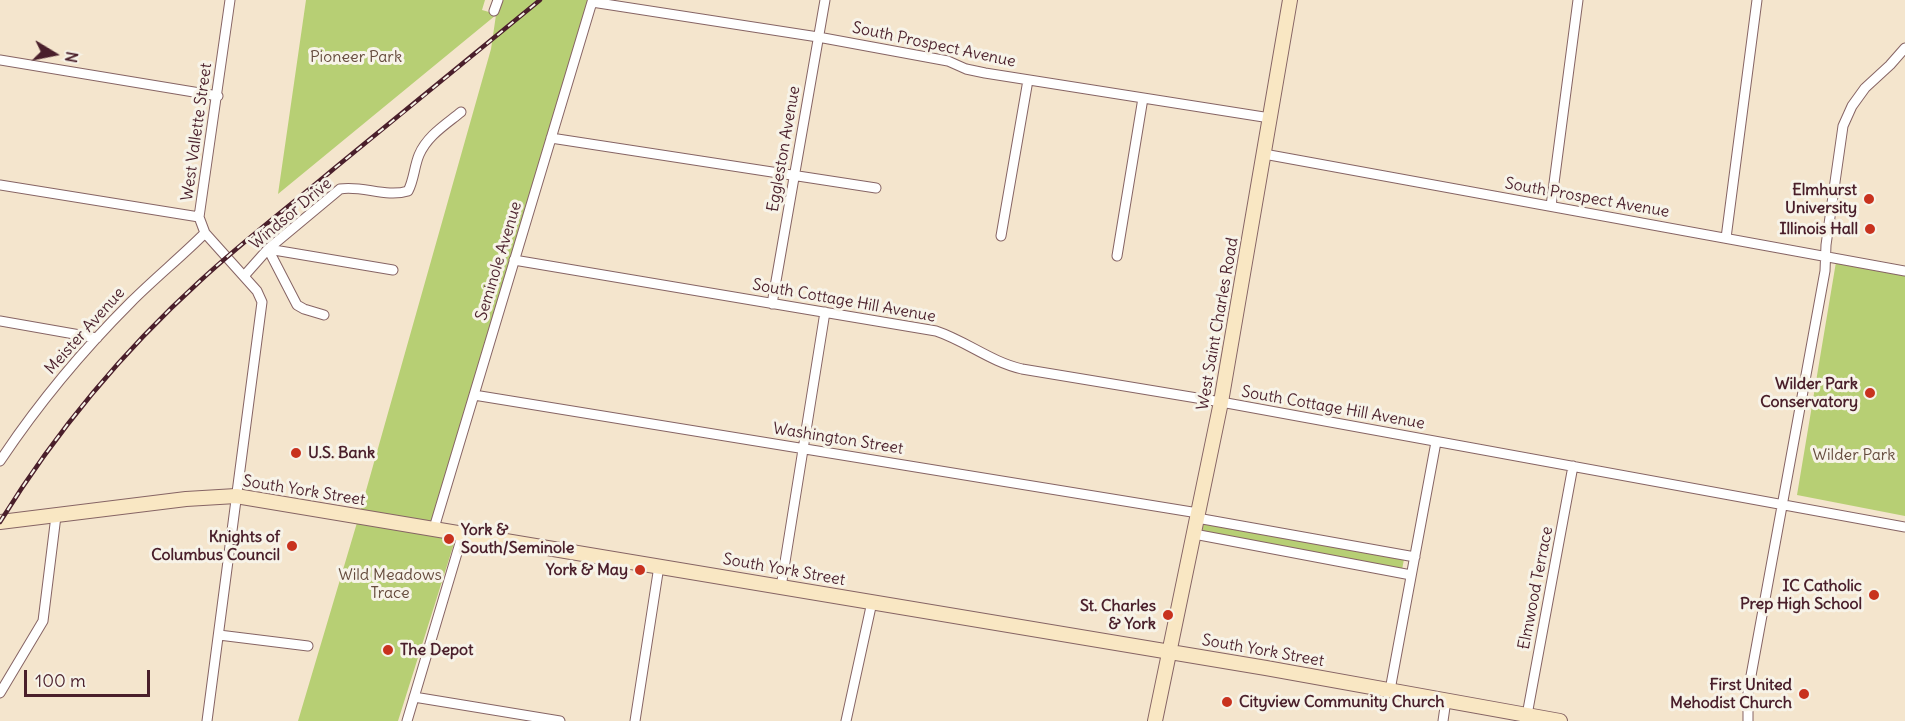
<!DOCTYPE html>
<html>
<head>
<meta charset="utf-8">
<style>
  body { margin:0 }
  #map { position:relative; width:1905px; height:721px; overflow:hidden; background:#f4e5cd; font-family:Delius,sans-serif }
  canvas { display:block }
  .north { position:absolute; left:24px; top:24px; width:60px; height:60px; -webkit-text-stroke:4px #f7f3e8; paint-order:stroke; rotate:100deg; font-size:16px; font-weight:700; line-height:24px; text-align:center; color:#4a1f2b }
  .north::after { content:''; display:block; margin:auto; width:21px; height:27px; background:#4a1f2b; clip-path:polygon(50% 0,100% 100%,50% 72%,0 100%) }
  .scale { position:absolute; left:24px; top:670px; width:126px; height:27px; box-sizing:border-box; border:3px solid #4a1f2b; border-top:0; padding-left:8px; font-size:18px; line-height:21px; white-space:nowrap; color:#4a1f2b; -webkit-text-stroke:4px #f7f3e8; paint-order:stroke }
</style>
</head>
<body>
<div id="map">
<canvas width="1905" height="721"></canvas>
<div class="north">N</div>
<div class="scale">100 m</div>
</div>
<script>
const ctx = document.querySelector('canvas').getContext('2d');
ctx.lineJoin = 'round';
function paint(path, color) { ctx.fillStyle = color; ctx.fill(path, 'evenodd'); }
function stroke(path, color, width, dash) { ctx.strokeStyle = color; ctx.lineWidth = width; ctx.lineCap = dash ? 'butt' : 'round'; ctx.setLineDash(dash || []); ctx.stroke(path); }
function label(font, color, halo, rows, align = 'center') {
  ctx.font = font + ' Delius,sans-serif'; ctx.lineWidth = 6; ctx.setLineDash([]); ctx.textBaseline = 'middle'; ctx.strokeStyle = halo; ctx.fillStyle = color; for (const [text, x, y, turn = 0] of rows) {
    ctx.save(); ctx.translate(x, y); ctx.rotate((+turn || 0) * Math.PI / 180); ctx.textAlign = isNaN(turn) ? turn : align; if (halo) ctx.strokeText(text, 0, 0); ctx.fillText(text, 0, 0); ctx.restore();
  }
}
const green = new Path2D(`
  M306 0H485L482 10 496 14 500 0H591L429 532 456 537 398 721H298L356 526 491 49 496 15 278 194Z
  M1836 262 1905 275V516L1797 495Z
  M1204 522 1404 559 1402 570 1202 533Z`);
const street = new Path2D(`
  M494 11 498 0
  M0 60 218 96
  M551 138 876 188
  M1264 154 1905 271
  M0 185 199 217
  M1551 206 1578 0
  M1001 236 1028 80
  M1726 238 1757 0
  M268 249 393 270
  M268 249 297 305 304 309 324 315
  M1117 256 1143 98
  M514 260 936 331C966 341 991 362 1022 369L1221 402 1905 527
  M244 276 268 249 340 189C362 185 386 198 408 191 414 180 414 167 419 155 427 136 445 125 461 112
  M772 304 825 0
  M0 321 97 338
  M474 395 1198 513
  M0 461C38 404 83 350 131 302 155 278 181 257 205 233
  M1197 518 1415 557
  M434 528 592 2 818 37 948 61 966 69 985 73 1270 118
  M1194 534 1411 575
  M781 587 825 312
  M219 635 308 646
  M1390 690 1436 442
  M0 693 43 621 56 516
  M414 697 560 721
  M1527 715 1573 466
  M207 721 262 302 257 291 205 233 199 217 230 0
  M407 721 463 533
  M635 721 659 566
  M846 721 872 602
  M1443 721 1446 700
  M1748 721V692L1825 271 1826 245 1843 126 1852 106 1865 88 1890 65 1905 48`);
const secondary = new Path2D(`
  M0 522 186 499 236 496 1266 668 1560 721
  M1155 721 1221 402 1290 0`);
const rail = new Path2D(`
  M0 522C55 433 122 352 200 281 243 241 291 205 336 167 404 112 472 56 540 0`);
const markers = [
  [1869,199,6,"#c8321e"],
  [1870,229,6,"#c8321e"],
  [1870,393,6,"#c8321e"],
  [296,453,6,"#c8321e"],
  [449,539,6,"#c8321e"],
  [292,546,6,"#c8321e"],
  [640,570,6,"#c8321e"],
  [1874,595,6,"#c8321e"],
  [1168,615,6,"#c8321e"],
  [388,650,6,"#c8321e"],
  [1804,694,6,"#c8321e"],
  [1227,702,6,"#c8321e"]
];
const streetNames = [
  ["South Prospect Avenue",934,45,12],
  ["West Vallette Street",197,132,-82],
  ["Eggleston Avenue",784,149,-80],
  ["South Prospect Avenue",1587,198,10],
  ["Windsor Drive",291,214,-40],
  ["Seminole Avenue",499,261,-73],
  ["South Cottage Hill Avenue",844,301,10],
  ["West Saint Charles Road",1218,324,-80],
  ["Meister Avenue",85,331,-48],
  ["South Cottage Hill Avenue",1333,408,10],
  ["Washington Street",838,439,9],
  ["South York Street",304,491,9],
  ["South York Street",784,570,10],
  ["Elmwood Terrace",1536,588,-79],
  ["South York Street",1263,651,10]
];
const parkNames = [
  ["Pioneer Park",356,57],
  ["Wilder Park",1854,455],
  ["Wild Meadows",390,575],
  ["Trace",390,593]
];
const poiNames = [
  ["Elmhurst",1857,190],
  ["University",1857,208],
  ["Illinois Hall",1858,229],
  ["Wilder Park",1858,384],
  ["Conservatory",1858,402],
  ["U.S. Bank",308,453,"left"],
  ["York &",461,530,"left"],
  ["South/Seminole",461,548,"left"],
  ["Knights of",280,537],
  ["Columbus Council",280,555],
  ["York & May",628,570],
  ["IC Catholic",1862,586],
  ["Prep High School",1862,604],
  ["St. Charles",1156,606],
  ["& York",1156,624],
  ["The Depot",400,650,"left"],
  ["First United",1792,685],
  ["Mehodist Church",1792,703],
  ["Cityview Community Church",1239,702,"left"]
];
paint(green, '#b7cf74');
stroke(street, '#866464', 11);
stroke(secondary, '#866464', 16);
stroke(street, '#fff', 9);
stroke(secondary, '#f9e7c3', 14);
stroke(rail, '#4a1f2b', 4.5);
stroke(rail, '#f7f3e8', 2, [7]);
for (const [x, y, r, color] of markers) { const dot = new Path2D(); dot.arc(x, y, r, 0, 2 * Math.PI); ctx.fillStyle = color; ctx.fill(dot); stroke(dot, '#f7f3e8', 2); }
label('16px', '#4a1f2b', '#f7f3e8', streetNames);
label('16px', '#654b3d', '#f7f3e8', parkNames);
label('bold 16px', '#4a1f2b', '#f7f3e8', poiNames, 'right');
</script>
</body>
</html>
